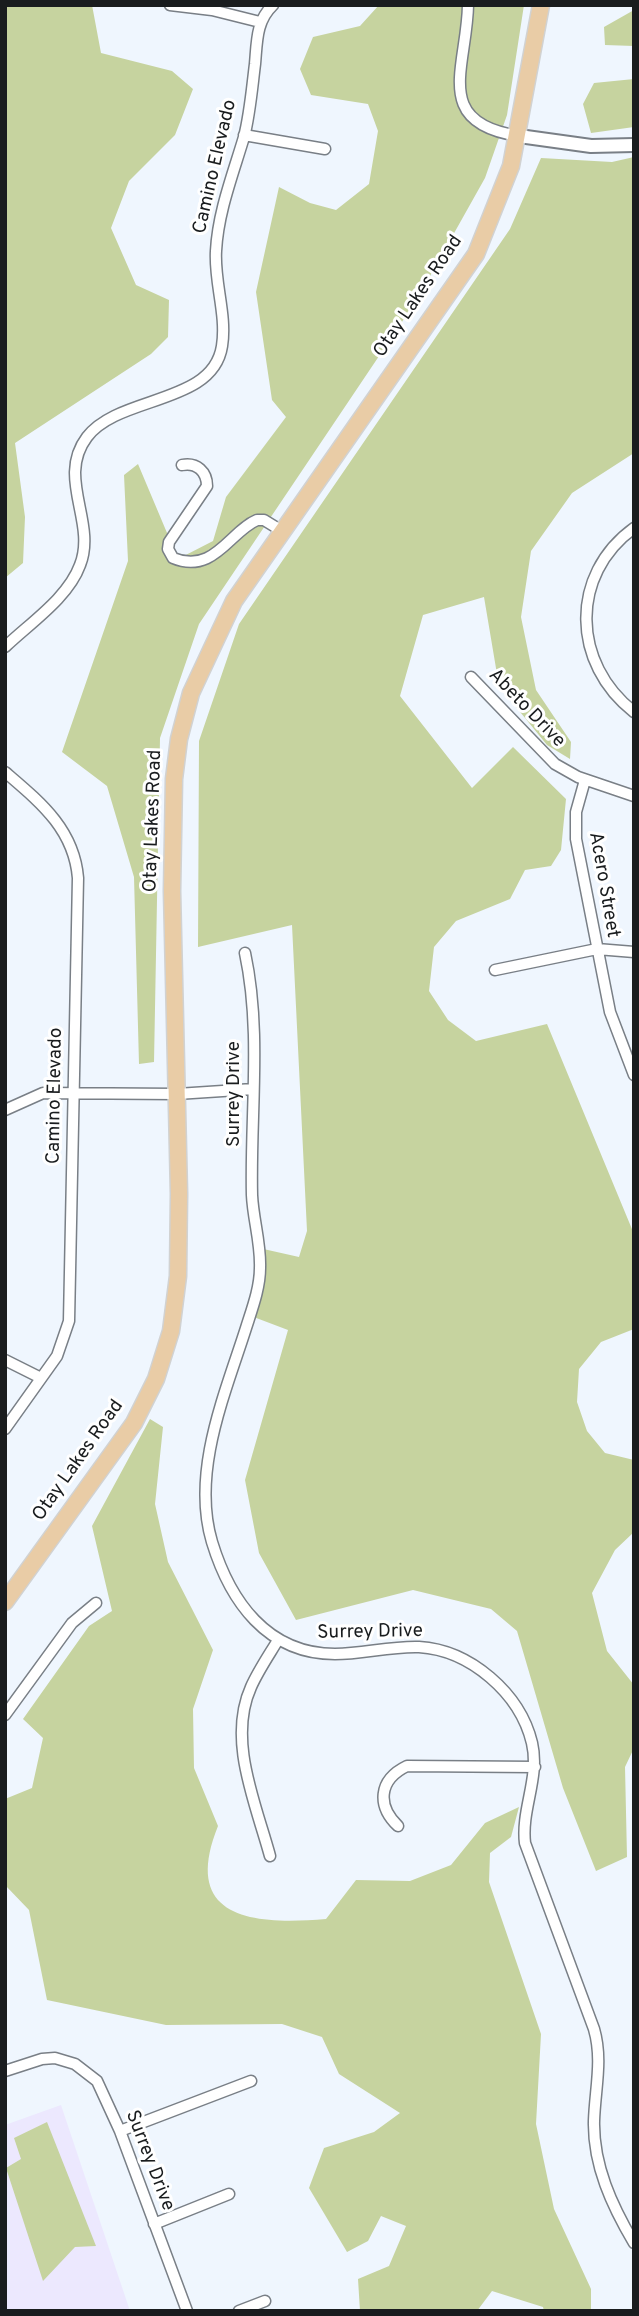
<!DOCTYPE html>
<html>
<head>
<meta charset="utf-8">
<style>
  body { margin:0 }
  #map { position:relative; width:639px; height:2316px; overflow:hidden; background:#eff6fe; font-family:Overpass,sans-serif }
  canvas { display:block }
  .frame { position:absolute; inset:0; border:7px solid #191c1e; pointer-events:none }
</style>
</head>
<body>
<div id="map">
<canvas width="639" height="2316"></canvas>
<div class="frame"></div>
</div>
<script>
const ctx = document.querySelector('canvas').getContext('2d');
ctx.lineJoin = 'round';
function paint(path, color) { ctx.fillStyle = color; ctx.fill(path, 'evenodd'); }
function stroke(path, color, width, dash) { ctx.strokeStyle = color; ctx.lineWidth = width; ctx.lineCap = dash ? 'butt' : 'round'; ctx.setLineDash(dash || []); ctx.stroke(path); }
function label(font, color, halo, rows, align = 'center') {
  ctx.font = font + ' Overpass,sans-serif'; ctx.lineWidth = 6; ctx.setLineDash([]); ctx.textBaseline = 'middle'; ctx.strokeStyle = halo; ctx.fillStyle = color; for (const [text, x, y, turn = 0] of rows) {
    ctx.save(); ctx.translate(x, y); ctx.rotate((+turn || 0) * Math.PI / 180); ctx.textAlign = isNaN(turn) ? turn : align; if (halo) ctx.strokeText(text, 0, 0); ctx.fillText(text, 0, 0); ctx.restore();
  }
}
const education = new Path2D(`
  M61 2105 130 2311H5V2125Z`);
const green = new Path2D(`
  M5 5H92L101 53 172 71 193 89 175 135 129 181 111 228 136 285 169 300 168 337 151 354 15 443 25 517 23 563 5 578Z
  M379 5H524L507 115 485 178 416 301 199 624 160 738 154 1062 139 1064 134 877 107 786 62 752 128 561 124 475 138 464 178 559 213 541 226 497 286 417 272 400 256 292 279 187 310 203 336 210 369 184 378 131 368 104 311 95 300 69 313 37 360 26Z
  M634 10V46L605 45 604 27Z
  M634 79V127L591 133 583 104 594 83Z
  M634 157V453L572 493 531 551 521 617 536 690 571 742 570 759 547 745 499 686 484 597 423 615 400 696 472 788 513 747 566 799 561 850 551 866 525 870 510 899 456 921 434 947 429 991 448 1020 476 1041 547 1024 634 1234V1329L601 1342 579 1369 577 1402 587 1431 605 1453 634 1460V1532L615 1550 592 1593 607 1651 634 1685V1748L625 1767 627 1857 596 1871 563 1788 517 1631 491 1609 413 1590 296 1620 259 1553 245 1480 288 1330 251 1316 259 1248 299 1257 307 1231 292 925 198 947 199 741 239 624 510 229 541 158 612 162Z
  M150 1419 163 1427 155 1504 168 1562 213 1650 193 1709 194 1768 218 1826C180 1920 255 1925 326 1919L356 1880 410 1881 451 1865 485 1823 519 1807 511 1837 490 1853 489 1882 541 2034 536 2124 554 2209 591 2289V2311H544L543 2307 492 2291 477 2311H360L358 2279 389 2266 406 2226 381 2216 368 2241 347 2252 309 2188 324 2148 374 2132 400 2113 339 2074 322 2037 282 2024 166 2025 47 2000 29 1910 5 1885V1799L32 1788 43 1738 23 1719 89 1626 112 1611 92 1526Z
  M47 2122 96 2246 75 2247 43 2281 6 2168 21 2159 14 2138Z`);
const minor = new Path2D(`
  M170 5 212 10 260 22
  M468 5C467 67 431 123 519 136
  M244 135 325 149
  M182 465C197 462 207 472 207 486L169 542 168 549 173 558C214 575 230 531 257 520H264L282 531
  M634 528C569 575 572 664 634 712
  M5 647C30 623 68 598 80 565 97 522 56 478 87 437 119 395 213 405 222 346 227 315 214 282 216 251 218 212 233 174 244 137 250 114 252 88 255 64 257 42 256 21 273 5
  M471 677 555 764 578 777 634 796
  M5 772C40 802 74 829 78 878L69 1321 57 1356 5 1429
  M585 780 576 812V839L610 1012 634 1075
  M245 953C262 1032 250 1115 252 1195 253 1219 261 1243 260 1268 260 1288 252 1309 246 1328 225 1394 191 1472 212 1542 230 1601 267 1654 335 1654 363 1654 390 1646 419 1647 470 1650 520 1693 532 1743 540 1778 521 1809 525 1843L594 2029C603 2060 595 2089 594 2121 593 2165 612 2206 634 2243
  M495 970 597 949 634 952
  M5 1110 43 1093 177 1094 253 1089
  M5 1360 41 1378
  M5 1715 72 1623 96 1603
  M398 1826C377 1806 378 1780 407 1766L535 1767
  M270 1856C256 1804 227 1740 251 1687 258 1671 269 1655 278 1640
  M5 2071 42 2059 55 2058 75 2064 97 2081 120 2131 187 2311
  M120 2131 251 2081
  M154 2224 229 2194
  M239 2311 265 2301`);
const tertiary = new Path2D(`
  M519 136 591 146 634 145`);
const primary = new Path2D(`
  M5 1602 134 1423 156 1379 171 1331 178 1276 179 1194 172 891 174 779 179 739 191 693 234 601 476 254 511 166 541 5`);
const streetNames = [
  ["Camino Elevado",216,167,-77],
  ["Otay Lakes Road",419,297,-56],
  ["Abeto Drive",526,709,46],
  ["Otay Lakes Road",154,821,-88],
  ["Acero Street",603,885,80],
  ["Surrey Drive",235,1094,-90],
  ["Camino Elevado",56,1096,-89],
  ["Otay Lakes Road",79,1461,-55],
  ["Surrey Drive",370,1633,-1],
  ["Surrey Drive",149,2161,69]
];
paint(education, '#ece8fe');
paint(green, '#c6d39f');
stroke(minor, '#797f86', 13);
stroke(tertiary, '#797f86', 16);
stroke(primary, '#d1d2d2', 19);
stroke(minor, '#fff', 10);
stroke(tertiary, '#fff', 12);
stroke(primary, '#e9cca6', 16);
label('19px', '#191c1e', '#fff', streetNames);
</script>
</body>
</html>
